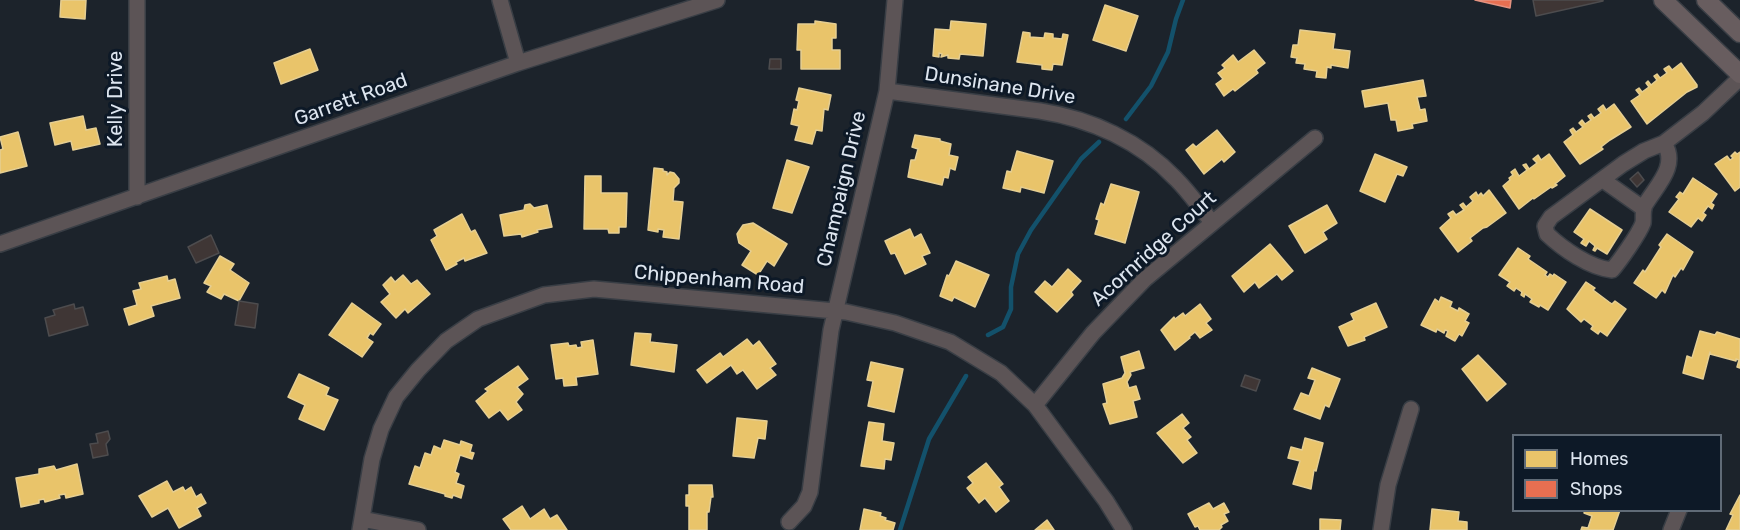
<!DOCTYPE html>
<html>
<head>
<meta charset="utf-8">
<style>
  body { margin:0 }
  #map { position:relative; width:1740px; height:530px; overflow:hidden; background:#1c232b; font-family:Rubik,sans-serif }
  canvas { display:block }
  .legend { position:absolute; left:1512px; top:434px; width:210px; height:78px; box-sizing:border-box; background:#0d1927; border:2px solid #606b77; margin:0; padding:8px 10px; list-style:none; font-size:18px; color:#dde5ef }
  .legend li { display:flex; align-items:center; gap:12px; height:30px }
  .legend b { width:30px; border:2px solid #606b77 }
</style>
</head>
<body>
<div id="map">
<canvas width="1740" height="530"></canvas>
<ul class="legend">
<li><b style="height:16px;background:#e9c46a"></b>Homes</li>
<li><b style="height:16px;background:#e76f51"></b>Shops</li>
</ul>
</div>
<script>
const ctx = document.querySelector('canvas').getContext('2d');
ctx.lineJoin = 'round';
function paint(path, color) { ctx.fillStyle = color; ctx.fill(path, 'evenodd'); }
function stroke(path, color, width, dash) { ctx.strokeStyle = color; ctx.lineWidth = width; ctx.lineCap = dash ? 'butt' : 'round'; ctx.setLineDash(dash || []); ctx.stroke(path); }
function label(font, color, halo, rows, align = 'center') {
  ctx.font = font + ' Rubik,sans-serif'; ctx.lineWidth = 6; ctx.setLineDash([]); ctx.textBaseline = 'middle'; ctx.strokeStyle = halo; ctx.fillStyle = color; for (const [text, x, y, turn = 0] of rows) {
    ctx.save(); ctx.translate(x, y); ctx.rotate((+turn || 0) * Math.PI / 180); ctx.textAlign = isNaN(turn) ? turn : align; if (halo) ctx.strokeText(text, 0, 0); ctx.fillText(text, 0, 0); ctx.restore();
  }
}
const homes = new Path2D(`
  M61 0H86L85 19 60 17Z
  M1105 5 1138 16 1126 51 1093 40Z
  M815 21 836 24V38H832V50H840V69H801V50H797L798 24H815Z
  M951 21 986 24 983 56 960 54 959 59 948 58V55L941 57 942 54 939 53V57L933 56 935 29 950 30Z
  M1300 30 1335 34 1333 49 1350 51 1348 68 1331 65V68L1327 67 1326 78 1316 77 1317 71 1304 69 1305 64 1296 63 1297 58 1291 57 1293 45H1298Z
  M1023 32 1030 33V37L1044 38 1045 33 1053 34V38L1062 39 1063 34 1068 35 1062 65 1053 64 1052 70 1042 69V65L1017 62Z
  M310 49 318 70 281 84 274 63Z
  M1254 50 1265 63 1256 70 1258 73 1235 91 1233 89 1224 96 1216 84 1223 79 1218 73 1225 68 1222 65 1233 55 1238 62Z
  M1681 63 1697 85V87L1687 92 1647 124 1631 101 1640 95 1636 90 1639 88 1642 92 1649 87 1646 83 1648 81 1651 85 1657 80 1654 76 1657 74 1660 78 1667 73 1664 69 1669 66 1672 70Z
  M1423 80 1426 96 1417 97 1420 110 1425 109 1427 121 1412 124 1413 128 1398 131 1396 120H1391L1388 103 1365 107 1362 91Z
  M799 88 831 95 828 110 824 109 822 131 816 130 812 144 795 140 799 126 791 124 794 109 797 110 799 101 796 100Z
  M1614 104 1631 127 1610 140 1601 147 1603 149 1580 164 1564 142 1573 135 1570 130 1573 128 1576 132 1583 127 1579 123 1582 120 1585 124 1591 120 1588 116 1591 114 1594 118 1601 113 1598 109 1603 105 1606 110Z
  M83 116 86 130 96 128 100 144 73 150 71 141 55 145 50 123Z
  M1217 130 1235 152 1224 162 1222 159 1204 174 1186 150 1193 144 1196 147Z
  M18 132 27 166 0 173V150L3 149 0 137Z
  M915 135 940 139V141L951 144 949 155 958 157 955 170 950 168 948 178 944 177 942 185 908 177 911 160H915L918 149 912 147Z
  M1017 151 1053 161 1044 193 1021 187 1020 192 1003 188 1007 171 1011 172Z
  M1735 152 1737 154 1740 152V187L1735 191 1715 164 1727 156 1730 160 1733 158 1731 156Z
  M1375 154 1407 167 1403 176 1397 174 1385 202 1360 191Z
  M1549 154 1565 176 1555 184 1557 185 1552 188 1551 187 1534 199 1533 198 1519 209 1503 186 1510 180 1509 178 1513 175 1511 172 1515 169 1519 176 1527 170 1523 165 1526 164 1529 169 1537 163 1533 159 1538 155 1541 160Z
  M787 160 809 167 792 213 773 208Z
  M654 168 663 169V171L667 172V175L670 172 674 173 679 179V183L674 188 673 201 683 202 679 239 663 237 664 230 658 229V232L648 230Z
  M585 176H601V193H627L626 227H619V233H609L608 229H584Z
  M1693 178 1717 194 1711 203 1714 205 1712 209 1708 206 1703 213 1706 215 1702 221 1698 218 1691 227 1669 212 1679 199 1676 197 1680 192 1683 194Z
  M1111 184 1139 192 1125 243 1095 234 1099 220 1096 219 1101 203 1104 205Z
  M1489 190 1506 213 1487 227 1483 228 1470 238 1472 241 1458 252 1440 228 1451 218 1448 214 1453 211 1456 215 1464 210 1460 205 1463 203 1466 207 1473 201 1470 197 1476 192 1478 196 1481 193 1483 196Z
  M530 204 534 208 547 205 552 227 537 230 538 232 522 237 521 234 504 236 500 215 524 210 525 205Z
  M1327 205 1337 223 1323 232 1327 239 1305 253 1289 226Z
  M1590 209 1622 230 1607 254 1597 248 1595 251 1593 250 1595 246 1589 241 1586 246 1581 243 1584 239 1574 232Z
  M462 214 471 232 475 230 487 253 465 261 464 258 456 262 457 264 446 270 431 240 437 236 434 230Z
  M753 223 787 244 774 266 767 261 758 275 742 265 751 251 739 243 737 234 743 225Z
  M910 229 914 238 921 234 930 253 922 256 926 264 905 274 895 253 891 254 885 241Z
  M1667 234 1693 252 1683 270 1681 268 1675 277 1673 275 1665 293 1662 290 1656 298 1634 283 1643 270 1645 272 1661 247 1659 245Z
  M1270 244 1293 271 1282 280 1277 274 1259 288 1255 282 1244 292 1232 276Z
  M1518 248 1530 256 1528 259 1547 272 1545 275 1548 277 1550 274 1553 276 1554 274 1566 282 1548 310 1540 305 1539 307 1530 302 1532 299 1525 294 1524 297 1521 295 1522 292 1516 288 1514 291 1507 286 1510 282 1499 275Z
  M220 256 234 264 230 270 249 283 239 301 224 294 221 299 207 292 211 286 204 283Z
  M956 261 989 275 975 307 954 297 952 301 940 296 947 275 949 276Z
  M1068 269 1081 281 1071 292 1073 295 1057 312 1035 292 1045 281 1052 287Z
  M403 275 411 284 417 280 430 294 408 313 405 309 396 318 381 302 390 294 383 285 391 277 395 282Z
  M167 276 168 281 175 279 180 298 151 306 154 316 129 325 124 309 137 305 133 291 141 289 139 283Z
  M1586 282 1595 288 1593 290 1609 302 1612 304 1615 301 1626 309 1607 336 1600 331 1598 334 1591 329 1593 326 1584 319 1581 322 1567 309Z
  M1441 297 1452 302 1450 307 1458 311 1459 308 1469 314 1465 321 1469 323 1462 336 1459 334 1455 341 1446 336 1448 331 1445 330 1444 333 1437 329 1436 332 1421 325 1435 299 1439 302Z
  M352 303 381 324 373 335 370 333 367 338 373 342 362 357 329 335Z
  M1376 303 1387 327 1364 337 1365 340 1348 346 1339 327 1354 320 1351 314Z
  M1200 304 1211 319 1206 323 1212 330 1200 338 1195 332 1189 337 1190 338 1175 350 1161 330 1174 317 1175 319 1183 313 1185 316Z
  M1700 331 1715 335 1717 332 1740 339V368L1737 367 1739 360 1736 359V361L1710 354V352L1703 379 1683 373 1687 356 1692 358Z
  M635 333 651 334 650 342 677 345 674 372 631 365Z
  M747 339 753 346 759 341 776 364 770 368 776 375 757 389 743 370 737 374 731 365 707 383 697 370 720 353 723 357Z
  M593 340 598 374 576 377 577 385 564 386 563 378 556 379 551 345 568 343 569 346 576 345 577 348 582 347 581 342Z
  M1139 351 1144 368 1130 372 1131 375 1127 382 1129 388 1136 386 1140 399 1133 401 1137 417 1110 424 1103 404 1107 403 1103 384 1122 378 1125 373 1121 357Z
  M1478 355 1506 384 1487 401 1462 369Z
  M871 362 903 369 894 412 868 406 873 381 867 380Z
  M518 366 528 379 517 387 523 394 516 402 522 410 508 420 500 410 489 418 476 401 488 391 485 389Z
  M1312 368 1340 379 1329 407 1325 405 1320 419 1294 409 1301 393 1309 396 1315 380 1308 378Z
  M299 374 329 388 326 395 338 400 324 430 299 419 305 405 288 397Z
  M1182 414 1189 423 1183 428 1191 437 1187 440 1197 453 1183 463 1157 433Z
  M737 418 767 421 765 439 758 438 754 458 733 456Z
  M869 422 884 424 882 441 894 443 891 460 885 459 884 469 861 466Z
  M1305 438 1323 443 1316 471 1314 470 1311 489 1293 484 1300 461 1288 458 1291 447 1302 450Z
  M444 440 460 445 461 441 472 445 470 452 474 453 472 459 460 455 455 472 459 474 456 483 464 486 461 498 453 495 452 498 445 496V494L409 484 415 466 420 468 425 453 431 455 434 446 441 449Z
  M986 463 1003 484 999 487 1009 501 996 512 985 498 979 503 967 488 973 483 968 477Z
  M77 464 83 494 66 498 65 494 59 495 60 498 45 502 44 499 39 500V503L21 507 16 478 39 474V469L54 466 56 470Z
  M167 481 173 492 183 487 185 491 191 487 196 497 201 494 206 503 197 508 201 516 179 528 168 508 152 517 139 496Z
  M689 485H712L713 497H711L709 512H707V530H689V506H686V495H689Z
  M1740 495V530H1726L1733 515 1730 514Z
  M1209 503 1213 509 1224 503 1229 512 1224 514 1228 521 1221 525 1222 527 1219 530H1200L1198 526 1195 527 1188 514Z
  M522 506 530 519 544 509 550 519 557 515 567 530H511L503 519Z
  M864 509 881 513 880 516 886 518 885 520 895 523 893 530H860Z
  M1432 509 1459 512 1458 521 1467 522V530H1430Z
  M1585 510H1620L1613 530H1581L1582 527 1588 528 1592 516 1584 513Z
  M1320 519 1341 520 1340 530H1320Z
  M1047 520 1054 530H1035Z`);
const shops = new Path2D(`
  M1475 0H1511L1510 8Z`);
const stream = new Path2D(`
  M1126 119 1151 86 1168 52 1176 19 1183 0
  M988 335 1003 327 1011 309V287L1018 254 1031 230 1081 159 1099 142
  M900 530 929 439 966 376`);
const building = new Path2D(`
  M1533 0H1603V1L1536 16Z
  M770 59H781V69H769Z
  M1638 172 1644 180 1637 187 1630 179Z
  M211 235 219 253 196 263 188 247Z
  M239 301 258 304 255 328 235 325Z
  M74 304 75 309 83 307 88 325 49 336 45 318 55 315 53 310Z
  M1245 375 1260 380 1256 391 1241 386Z
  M108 431 110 439 106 444 108 455 93 458 90 444 98 443 96 434Z`);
const minor = new Path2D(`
  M137 0V197
  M500 0 518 63
  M887 91 1040 111C1091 119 1140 141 1176 179 1189 192 1200 208 1212 222
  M1664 143C1679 166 1656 186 1645 205 1642 211 1644 217 1643 223 1639 234 1619 262 1612 270 1590 268 1563 249 1547 234L1545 226 1551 217 1623 164 1644 151 1664 143 1703 113 1740 78
  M1603 180 1644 209
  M0 244 518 63 717 0
  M1035 405 1093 333 1145 279 1315 138
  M362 519 418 530
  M789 522 804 506 810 492 831 330 887 91 895 0
  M360 530 372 459 381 429 396 397 418 370 446 341 478 319 544 295 594 289 846 312 895 323 950 342 1001 373 1035 405 1106 501 1124 530
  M1381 530 1388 485 1411 409
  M1671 530 1679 510`);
const major = new Path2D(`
  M1663 0 1740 74
  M1706 0 1740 33`);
const streetNames = [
  ["Dunsinane Drive",1000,86,9],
  ["Kelly Drive",116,99,-90],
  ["Garrett Road",351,100,-20],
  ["Champaign Drive",842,189,-77],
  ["Acornridge Court",1154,249,-42],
  ["Chippenham Road",719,280,5]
];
paint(homes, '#e9c46a');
stroke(homes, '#e5ce92', 1.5);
paint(shops, '#e76f51');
stroke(shops, '#e49280', 1.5);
stroke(stream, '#13516b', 4.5);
paint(building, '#3f3635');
stroke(building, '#4d4c4e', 1.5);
stroke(minor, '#393e45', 18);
stroke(major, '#393e45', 21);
stroke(minor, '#5c5456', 15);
stroke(major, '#685d5f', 18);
label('20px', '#dde5ef', '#0d1927', streetNames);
</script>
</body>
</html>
